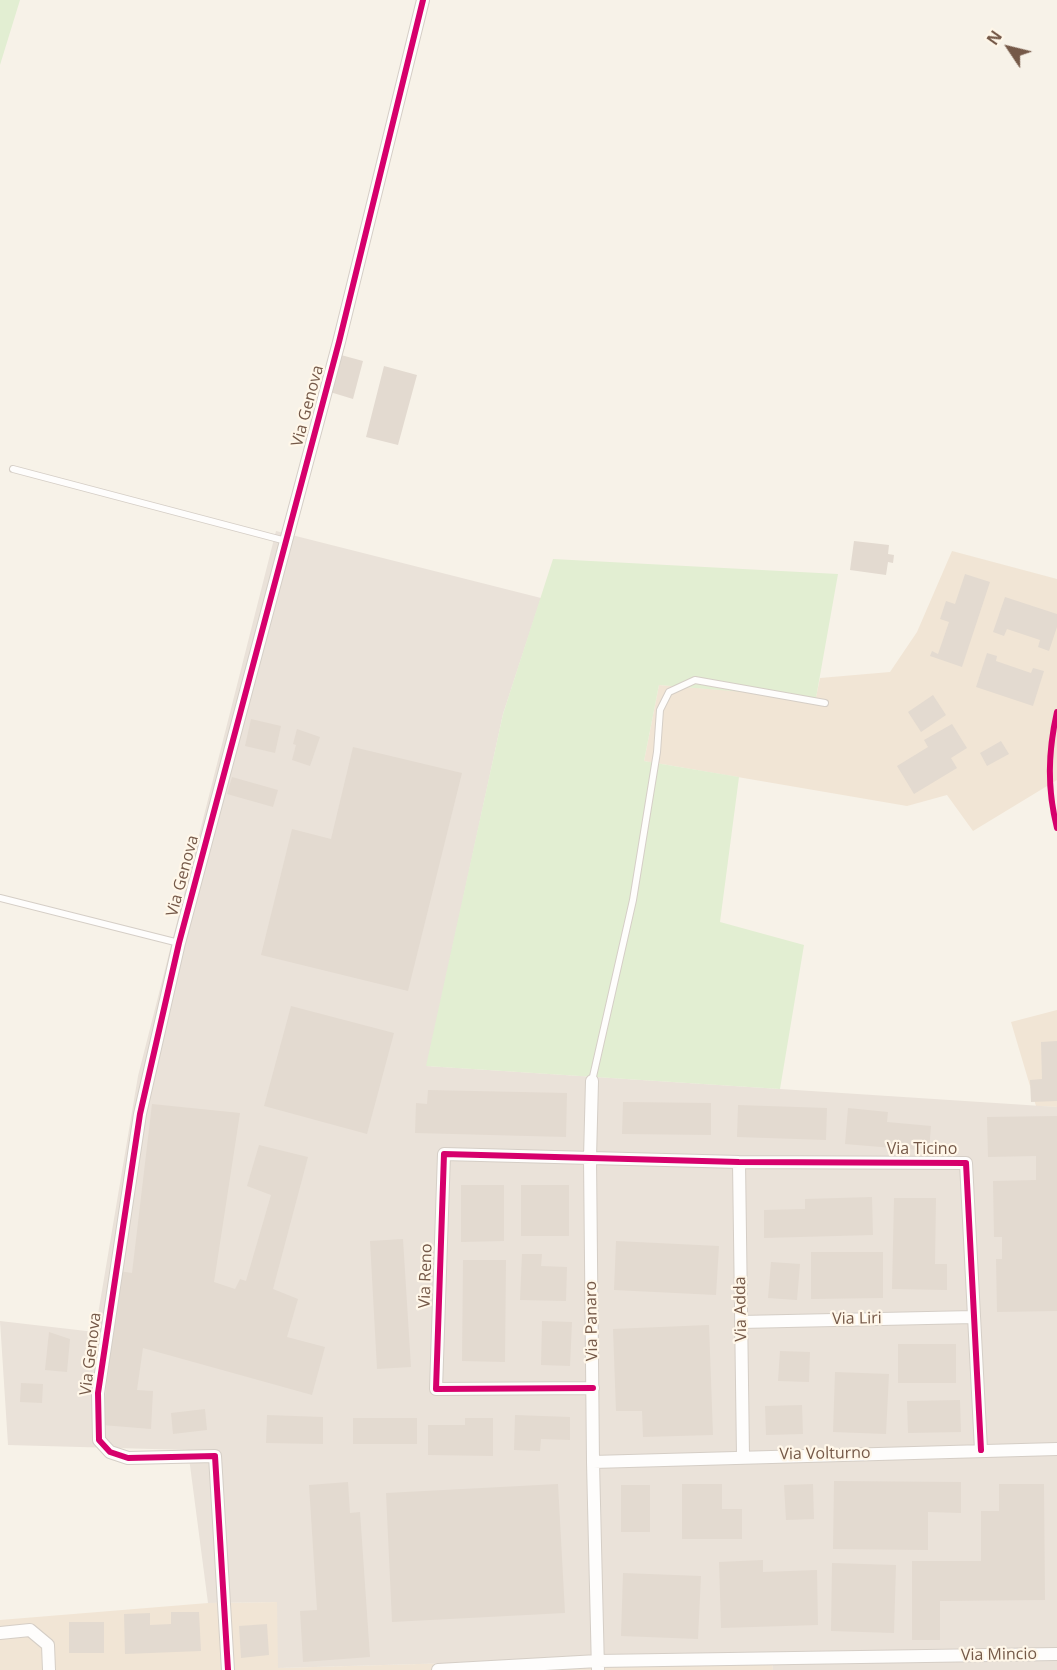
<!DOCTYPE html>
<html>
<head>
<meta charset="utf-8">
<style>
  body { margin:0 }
  #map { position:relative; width:1057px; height:1670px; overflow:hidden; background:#f7f2e8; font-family:"Open Sans",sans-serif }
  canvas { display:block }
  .north { position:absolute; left:979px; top:18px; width:60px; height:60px; -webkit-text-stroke:4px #fff7e9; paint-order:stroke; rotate:305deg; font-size:16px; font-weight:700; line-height:24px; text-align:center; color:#755948 }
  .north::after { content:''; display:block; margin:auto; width:21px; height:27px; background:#755948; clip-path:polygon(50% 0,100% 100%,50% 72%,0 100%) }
</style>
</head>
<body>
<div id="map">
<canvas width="1057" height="1670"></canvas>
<div class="north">N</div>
</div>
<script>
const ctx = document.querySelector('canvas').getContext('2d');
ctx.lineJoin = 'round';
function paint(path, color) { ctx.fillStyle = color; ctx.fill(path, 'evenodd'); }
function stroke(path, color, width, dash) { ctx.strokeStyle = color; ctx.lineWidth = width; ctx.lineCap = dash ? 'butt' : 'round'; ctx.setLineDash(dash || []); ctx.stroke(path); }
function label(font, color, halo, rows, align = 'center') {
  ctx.font = font + ' "Open Sans",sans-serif'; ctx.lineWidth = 4.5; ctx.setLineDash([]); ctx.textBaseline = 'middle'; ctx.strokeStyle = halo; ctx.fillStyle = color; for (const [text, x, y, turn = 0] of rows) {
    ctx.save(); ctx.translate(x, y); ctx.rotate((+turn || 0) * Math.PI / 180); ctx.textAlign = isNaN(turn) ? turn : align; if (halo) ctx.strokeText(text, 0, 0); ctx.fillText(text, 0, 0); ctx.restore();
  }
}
const residential = new Path2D(`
  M952 551 1057 579V780L973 831 947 795 907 806 644 761 659 685 816 697 820 678 890 672 917 632Z
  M1057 1010V1107L1036 1106 1011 1022Z
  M278 1602V1668L771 1654 773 1670H0V1620L208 1603Z`);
const industrial = new Path2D(`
  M276 531 541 598 503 714 427 1066 1057 1107V1670H773L771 1654 278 1668 277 1602 208 1603 188 1450 8 1445 0 1321 95 1332 138 1076Z`);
const green = new Path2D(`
  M0 0H20L0 65Z
  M553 559 838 574 816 698 659 685 644 761 739 777 720 922 804 945 780 1089 426 1066 503 714Z`);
const building = new Path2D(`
  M341 355 363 361 353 399 330 392Z
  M384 366 417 375 398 445 366 437Z
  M854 541 889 545 888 554 894 555 893 563 888 562 886 575 850 570Z
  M965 574 990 582 962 667 930 656 932 651 938 654 949 622 940 619 946 601 955 604Z
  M1005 597 1057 614V627L1049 651 1038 647 1040 640 1007 629 1004 636 993 632Z
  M987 653 997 656 996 661 1031 673 1033 668 1044 671 1033 706 976 687Z
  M933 695 946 715 921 732 908 712Z
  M251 719 281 726 275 753 245 746Z
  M952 724 967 748 951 758 957 768 914 794 897 766 928 747 924 740Z
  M297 729 320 737 310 766 292 760 296 745 293 744Z
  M1001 741 1009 754 987 766 980 753Z
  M353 747 462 773 408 991 261 955 292 829 331 839Z
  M232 777 278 790 273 807 227 794Z
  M291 1006 394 1033 367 1134 264 1106Z
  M1057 1041V1101L1031 1102 1030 1080 1042 1079 1041 1042Z
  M428 1090 567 1093 566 1137 415 1133 416 1103 427 1104Z
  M623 1102 711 1103V1135L622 1134Z
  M152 1104 240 1113 214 1282 235 1289 240 1279 246 1281 271 1195 247 1186 259 1145 308 1157 273 1289 298 1299 287 1337 325 1347 312 1395 143 1348 137 1390 153 1391 151 1429 102 1425 119 1271 132 1273Z
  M738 1105 827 1108 826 1140 737 1137Z
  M848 1108 888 1112 887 1122 931 1126 929 1151 845 1144Z
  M1057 1116V1311L997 1312 996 1259H1002V1237H994L993 1181 1036 1180V1156L988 1157 987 1117Z
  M461 1185H504V1241L461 1242Z
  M521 1185H569V1236H521Z
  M872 1197 873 1235 764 1238V1210L805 1209V1199Z
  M894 1198H936L935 1264H947V1290L892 1289Z
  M403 1239 411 1367 377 1369 370 1241Z
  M616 1241 719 1246 716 1295 614 1290Z
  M811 1252H883V1298L811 1299Z
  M522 1254H542L541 1266 567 1267 566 1301 520 1300Z
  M463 1260H506L505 1362 462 1361Z
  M771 1262 800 1264 797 1300 768 1298Z
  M542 1321 572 1322 570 1366 541 1365Z
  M709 1325 713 1435 643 1437 642 1411H616L613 1329Z
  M49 1332 70 1339 67 1372 45 1370Z
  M898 1344H956V1383H898Z
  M780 1351 810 1352 809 1382 778 1381Z
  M835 1372 889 1374 886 1434 833 1432Z
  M21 1383 43 1384 42 1403 20 1402Z
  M960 1400 961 1432 908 1433 907 1401Z
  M802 1405 803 1434 766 1435 765 1406Z
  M205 1409 207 1430 173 1434 171 1413Z
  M267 1415 323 1417V1444L266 1443Z
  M515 1415 570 1417V1440L541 1439 540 1451 514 1450Z
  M353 1418H417V1444H353Z
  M465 1418H493V1456L428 1455V1425H465Z
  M834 1481 961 1482V1513L928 1512V1550L833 1549Z
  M348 1482 350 1513 360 1512 370 1657 303 1662 300 1611 317 1610 309 1485Z
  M558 1484 565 1613 392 1622 386 1493Z
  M682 1484H722V1509H742V1539H682Z
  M813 1484 814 1519 786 1520 784 1485Z
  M999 1484H1044L1045 1600 940 1601V1640H912V1561H981V1511H999Z
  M621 1485H650V1532H621Z
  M763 1560V1572L817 1570 818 1625 721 1628 719 1562Z
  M832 1563 896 1565 894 1633 831 1631Z
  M623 1573 701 1576 698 1639 621 1636Z
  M171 1612H199L201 1651 125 1654 124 1614 150 1613V1625L171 1624Z
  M69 1622H104V1653H69Z
  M267 1624 269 1655 241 1658 239 1626Z`);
const lane = new Path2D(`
  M13 469 286 541
  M0 898 179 943
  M592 1081 633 900 657 752 660 710 669 692 695 680 825 703`);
const street = new Path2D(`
  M592 1081 590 1158 593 1462 598 1670
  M739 1162 743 1456
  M741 1322 974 1317
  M593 1388 436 1389 444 1154 739 1162 966 1163 981 1450
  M593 1462 1057 1449
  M0 1633 30 1630 48 1645 49 1670
  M228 1670 215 1456 128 1458 110 1452 99 1440 98 1393 140 1114 179 943 339 342 423 0
  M438 1670 598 1661 1057 1654`);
const cycleway = new Path2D(`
  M1057 712C1048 752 1047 788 1057 828
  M593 1388 436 1389 444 1154 739 1162 966 1163 981 1450
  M228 1670 215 1456 128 1458 110 1452 99 1440 98 1393 140 1114 179 943 339 342 423 0`);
const streetNames = [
  ["Via Genova",308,406,-75],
  ["Via Genova",183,876,-75],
  ["Via Ticino",922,1149],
  ["Via Reno",426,1276,-88],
  ["Via Adda",741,1309,-91],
  ["Via Liri",857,1319,-1],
  ["Via Panaro",592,1321,-91],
  ["Via Genova",91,1354,-83],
  ["Via Volturno",825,1454,-1],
  ["Via Mincio",999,1655,-1]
];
paint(residential, '#f1e5d5');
paint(industrial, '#eae2d9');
paint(green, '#e2eed2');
paint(building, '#e3dad0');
stroke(lane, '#d5cec6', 8);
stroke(street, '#d5cec6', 14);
stroke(lane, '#fefdfc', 6);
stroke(street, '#fefdfc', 12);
stroke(cycleway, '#d6006c', 6);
label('16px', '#755948', '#fff7e9', streetNames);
</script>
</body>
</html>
